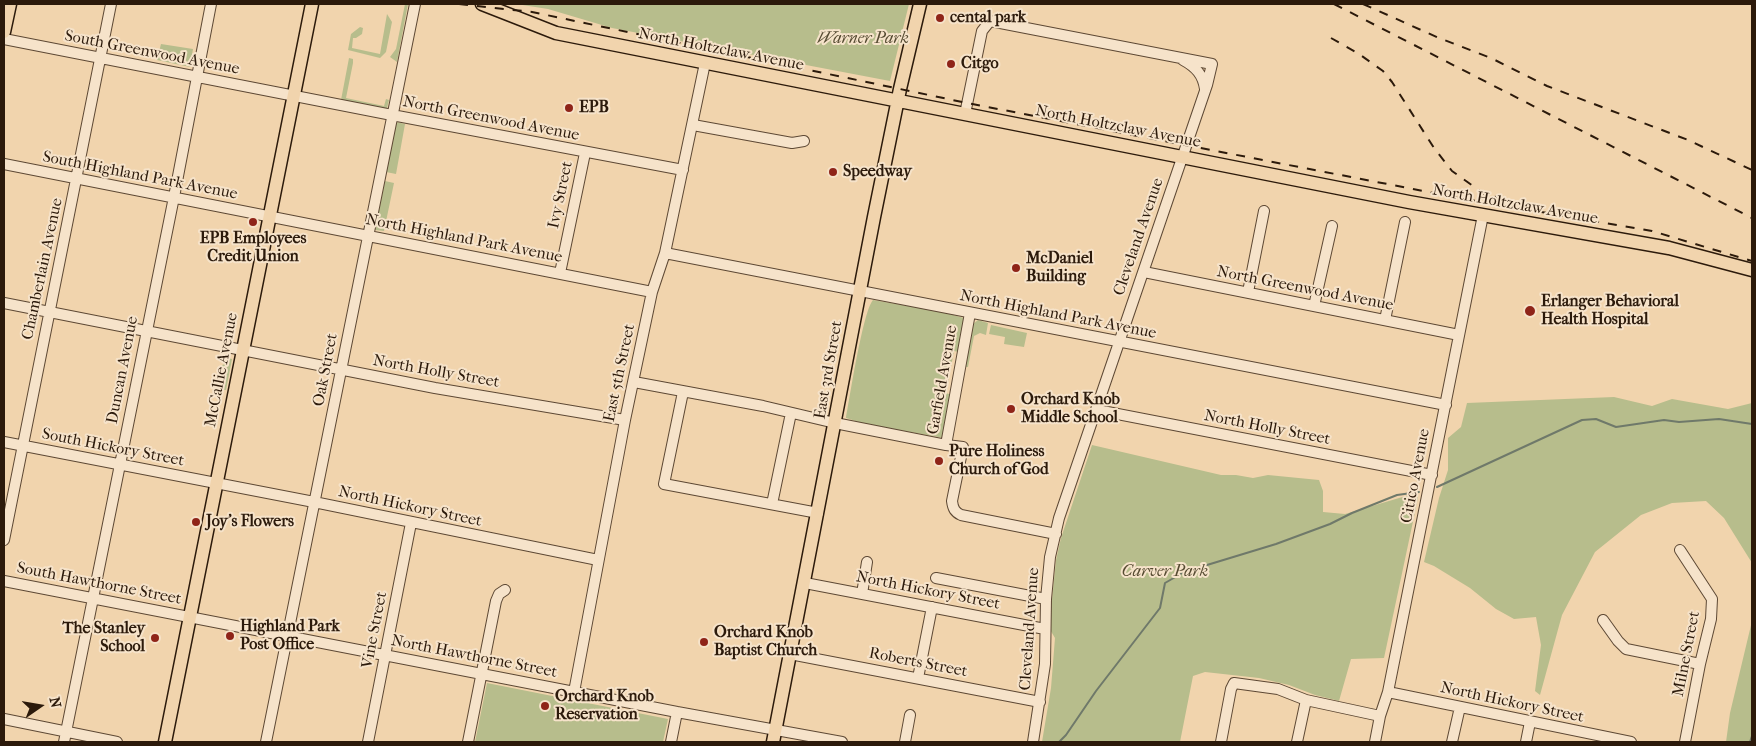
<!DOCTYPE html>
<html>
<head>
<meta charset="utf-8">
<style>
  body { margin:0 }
  #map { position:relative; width:1756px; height:746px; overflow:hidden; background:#f1d4ad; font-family:"IM FELL French Canon",serif }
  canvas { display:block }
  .frame { position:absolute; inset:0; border:5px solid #2c1a0b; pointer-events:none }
  .north { position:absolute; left:15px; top:681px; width:50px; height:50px; -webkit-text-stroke:4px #f6e3ca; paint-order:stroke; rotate:77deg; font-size:14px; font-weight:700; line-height:20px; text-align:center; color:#2c1a0b }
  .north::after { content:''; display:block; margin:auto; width:18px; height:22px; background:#2c1a0b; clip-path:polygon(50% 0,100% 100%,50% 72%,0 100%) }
</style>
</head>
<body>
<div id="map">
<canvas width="1756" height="746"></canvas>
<div class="frame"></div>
<div class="north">N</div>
</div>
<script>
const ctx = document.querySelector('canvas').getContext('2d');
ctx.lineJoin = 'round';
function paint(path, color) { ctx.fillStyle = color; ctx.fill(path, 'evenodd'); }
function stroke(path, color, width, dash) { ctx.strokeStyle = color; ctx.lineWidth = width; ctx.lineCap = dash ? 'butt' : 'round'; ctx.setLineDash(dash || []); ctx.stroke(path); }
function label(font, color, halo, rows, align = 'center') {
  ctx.font = font + ' "IM FELL French Canon",serif'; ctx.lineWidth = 4; ctx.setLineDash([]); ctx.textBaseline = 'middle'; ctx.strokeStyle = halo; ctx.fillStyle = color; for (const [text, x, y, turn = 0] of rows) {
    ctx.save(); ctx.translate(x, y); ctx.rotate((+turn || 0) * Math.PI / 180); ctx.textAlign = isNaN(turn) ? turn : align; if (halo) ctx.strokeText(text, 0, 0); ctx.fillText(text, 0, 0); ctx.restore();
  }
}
const green = new Path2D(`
  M405 4H408L397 62 390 57 396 49Z
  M516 4H515H909L890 81 612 28 548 9Z
  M387 14 392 22 386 52 380 58 348 50 351 34 360 27 363 28 362 34 356 38H353L352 48 380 54Z
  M161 44 193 49 190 67 157 60Z
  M349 58 353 59V63L346 98 384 106 386 99 389 100 387 108 385 109 341 100Z
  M396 122 405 124 396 174 386 172Z
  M385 181 394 183 384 231 375 230Z
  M873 300 943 312 967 319 961 333 958 352 954 351 946 393 952 395 944 438 865 424 846 418C850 397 863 311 873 300Z
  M978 320 988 323 986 335 980 333 974 336 968 367H965L973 324Z
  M991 325 1027 333 1024 347 1004 344 1005 337 989 334Z
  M228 358 232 359 226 390 214 388 215 385H218L222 365 226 364Z
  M1614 397 1652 406 1672 399 1728 409 1752 403V563L1724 518 1706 501 1672 503 1641 515 1595 552 1562 615 1540 695 1535 691 1541 645 1536 617 1514 619 1496 609 1470 588 1434 566 1424 562 1439 498 1448 470V438L1461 427 1467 403Z
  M1092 445 1221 475H1236L1253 478 1268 475 1319 480 1323 491V512L1345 514 1416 493 1418 498 1384 658 1351 659 1339 701 1315 695 1289 685 1259 678 1205 672 1193 676 1180 742H1042L1051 688 1055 638 1049 628 1056 560 1061 538Z
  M1752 621V742H1726L1730 713Z
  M487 683 668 719 663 742H475Z`);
const stream = new Path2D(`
  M1437 487 1582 420 1596 419 1616 427 1664 420 1679 422 1719 419 1752 424
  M1059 742 1066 735 1096 691 1160 608 1165 583 1184 572 1276 544 1330 524 1352 513 1397 495 1419 492
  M1750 742 1752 736`);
const minor = new Path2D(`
  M4 39 392 115 683 170
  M1183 60C1196 67 1203 75 1205 89
  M965 114 982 31 990 21 1212 64 1207 85 1059 518 1050 557 1046 599 1045 664 1033 742
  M693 125 792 143 804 141
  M4 164 652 292
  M665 253 1446 405
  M1144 272 1459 335
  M560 273 585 153
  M1248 292 1264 211
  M4 303 435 388 625 420
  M1314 306 1332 226
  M970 313 946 445 963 447 952 501C953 509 955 512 961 515L1056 534
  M1385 320 1405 222
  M634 382 763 406 835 423 946 445
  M683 392 664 484 818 513
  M1097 410 1432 475
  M4 442 314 502 598 560
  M772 504 791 413
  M4 540 111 4
  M1680 550 1712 599 1711 619 1700 664 1685 742
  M936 578 1046 599
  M4 581 677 712 842 742
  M805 583 1045 629
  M862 594 867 562
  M1603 620 1618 641 1626 649 1700 664
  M790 654 1040 702
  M918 678 932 607
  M574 692 625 420 652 292 665 253 705 63
  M1388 692 1631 742
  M4 719 117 742
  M64 742 174 197 211 4
  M266 742 415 4
  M368 742 411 523
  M468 742 496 601 499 594 505 590
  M671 742 677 712
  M905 742 910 715
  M1221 742 1231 689 1234 683 1278 689 1306 700 1380 716
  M1297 742 1306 700
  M1375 742 1380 716 1388 692 1483 215
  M1452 742 1460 707
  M1526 742 1530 722`);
const major = new Path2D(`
  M482 4 556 33 1409 202 1669 248 1752 270
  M4 32 10 4
  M165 742 312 4
  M773 742 874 217 900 89 920 4`);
const rail = new Path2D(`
  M459 4 532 12 967 103 1465 199 1652 231 1752 261
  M1334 4 1752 218
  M1363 4 1439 38 1491 58 1547 86 1688 140 1752 170
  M1331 38 1359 54 1383 71 1392 82 1434 148 1452 171 1487 196 1497 197`);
const markers = [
  [940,18,5,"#8f2418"],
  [951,64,5,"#8f2418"],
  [569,108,5,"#8f2418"],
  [833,172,5,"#8f2418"],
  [253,222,5,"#8f2418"],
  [1016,268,5,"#8f2418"],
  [1530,311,6,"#8f2418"],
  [1011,409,5,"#8f2418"],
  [939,461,5,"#8f2418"],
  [196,522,5,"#8f2418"],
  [230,636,5,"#8f2418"],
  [155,638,5,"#8f2418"],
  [704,642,5,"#8f2418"],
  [545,706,5,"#8f2418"]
];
const poiNames = [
  ["cental park",950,18],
  ["Citgo",961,64],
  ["EPB",579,108],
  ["Speedway",843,172],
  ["EPB Employees",253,239,"center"],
  ["Credit Union",253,257,"center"],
  ["McDaniel",1026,259],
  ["Building",1026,277],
  ["Erlanger Behavioral",1541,302],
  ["Health Hospital",1541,320],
  ["Orchard Knob",1021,400],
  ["Middle School",1021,418],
  ["Pure Holiness",949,452],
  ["Church of God",949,470],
  ["Joy's Flowers",206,522],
  ["Highland Park",240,627],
  ["Post Office",240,645],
  ["The Stanley",145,629,"right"],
  ["School",145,647,"right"],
  ["Orchard Knob",714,633],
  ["Baptist Church",714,651],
  ["Orchard Knob",555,697],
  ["Reservation",555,715]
];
const parkNames = [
  ["Warner Park",863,39],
  ["Carver Park",1165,572]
];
const streetNames = [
  ["North Holtzclaw Avenue",721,50,11],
  ["South Greenwood Avenue",152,53,11],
  ["North Greenwood Avenue",491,119,11],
  ["North Holtzclaw Avenue",1118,127,11],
  ["South Highland Park Avenue",140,176,11],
  ["Ivy Street",561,195,-78],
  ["North Holtzclaw Avenue",1515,205,10],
  ["Cleveland Avenue",1139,237,-71],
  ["North Highland Park Avenue",464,239,11],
  ["Chamberlain Avenue",43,269,-78],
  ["North Greenwood Avenue",1305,289,11],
  ["North Highland Park Avenue",1058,315,11],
  ["Duncan Avenue",123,370,-79],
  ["McCallie Avenue",222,370,-79],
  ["Oak Street",326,370,-79],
  ["East 3rd Street",829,370,-80],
  ["North Holly Street",436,372,10],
  ["East 5th Street",620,373,-78],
  ["Garfield Avenue",943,380,-80],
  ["North Holly Street",1267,428,11],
  ["South Hickory Street",113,448,11],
  ["Citico Avenue",1416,476,-79],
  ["North Hickory Street",410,507,12],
  ["South Hawthorne Street",99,584,11],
  ["North Hickory Street",928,591,11],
  ["Cleveland Avenue",1030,629,-86],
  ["Vine Street",375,630,-79],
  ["Milne Street",1687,654,-79],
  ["North Hawthorne Street",474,657,11],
  ["Roberts Street",918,663,11],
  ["North Hickory Street",1512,703,12]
];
paint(green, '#b7bd8c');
stroke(stream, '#6f796a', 2);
stroke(minor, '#5d4834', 12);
stroke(major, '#2c1a0b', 15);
stroke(minor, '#f6e3ca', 10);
stroke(major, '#f1d4ad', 12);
stroke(rail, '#2c1a0b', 2, [9, 9]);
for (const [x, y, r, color] of markers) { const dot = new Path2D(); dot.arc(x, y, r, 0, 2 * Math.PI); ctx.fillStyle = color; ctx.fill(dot); stroke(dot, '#f6e3ca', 2); }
label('bold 16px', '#2c1a0b', '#f6e3ca', poiNames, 'left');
label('italic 16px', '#564b32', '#f6e3ca', parkNames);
label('16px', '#2c1a0b', '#f6e3ca', streetNames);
</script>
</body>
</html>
